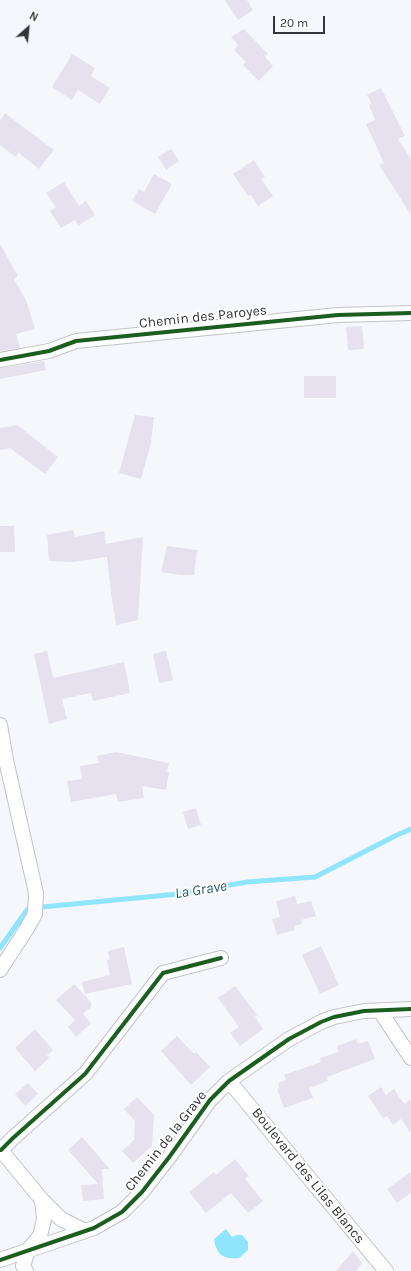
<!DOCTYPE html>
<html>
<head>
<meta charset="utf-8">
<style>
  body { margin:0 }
  #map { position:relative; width:411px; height:1271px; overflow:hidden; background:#f6f7fc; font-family:Karla,sans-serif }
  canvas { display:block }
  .north { position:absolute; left:8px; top:8px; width:40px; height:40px; -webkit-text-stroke:3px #fff; paint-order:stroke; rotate:27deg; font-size:11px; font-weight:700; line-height:16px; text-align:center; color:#343538 }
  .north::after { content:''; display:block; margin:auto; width:14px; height:18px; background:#343538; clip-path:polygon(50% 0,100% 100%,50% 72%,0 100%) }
  .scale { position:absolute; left:273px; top:16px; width:52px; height:18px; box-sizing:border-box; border:2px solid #343538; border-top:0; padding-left:5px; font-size:12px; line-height:14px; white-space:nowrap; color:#343538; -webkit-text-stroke:3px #fff; paint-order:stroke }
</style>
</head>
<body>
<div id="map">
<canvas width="411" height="1271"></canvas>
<div class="north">N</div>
<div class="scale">20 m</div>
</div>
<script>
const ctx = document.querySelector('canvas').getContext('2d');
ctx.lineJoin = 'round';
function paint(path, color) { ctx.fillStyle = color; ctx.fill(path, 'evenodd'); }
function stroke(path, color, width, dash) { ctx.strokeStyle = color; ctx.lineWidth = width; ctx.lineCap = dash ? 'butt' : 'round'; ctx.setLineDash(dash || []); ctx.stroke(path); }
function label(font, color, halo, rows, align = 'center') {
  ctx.font = font + ' Karla,sans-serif'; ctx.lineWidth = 4; ctx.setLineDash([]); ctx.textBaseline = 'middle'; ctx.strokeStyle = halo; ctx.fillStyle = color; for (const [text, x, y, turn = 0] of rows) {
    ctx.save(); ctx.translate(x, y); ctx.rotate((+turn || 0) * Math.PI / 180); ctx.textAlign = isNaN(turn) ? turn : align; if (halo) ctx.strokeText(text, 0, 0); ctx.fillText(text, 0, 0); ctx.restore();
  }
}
const water = new Path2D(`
  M226 1229 232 1237 237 1235H242L248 1242V1250L239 1258C223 1260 216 1254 214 1239Z`);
const stream = new Path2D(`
  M0 948 27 910 42 907 178 894 247 882 315 877 395 836 411 829`);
const building = new Path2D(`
  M225 0H247L253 10 238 20Z
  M244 29 268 54 265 57 273 66 259 81 243 65 246 62 234 50 238 45 231 37Z
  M72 54 95 68 91 76 110 88 100 104 78 90 72 100 52 87Z
  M381 88 405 136 398 139 411 159V215L379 165 384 163 366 124 375 120 369 105 372 104 367 95Z
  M5 113 54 150 39 169 19 153 16 157 0 145V121Z
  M171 149 179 161 166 170 158 157Z
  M254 160 265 177 261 179 273 196 258 206 251 195 248 196 233 174Z
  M154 174 172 184 155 214 132 201 139 189 144 192Z
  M64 182 79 206 86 201 95 215 78 226 75 220 61 228 50 211 56 207 46 193Z
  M0 244 18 276 14 279 26 300 35 329 16 334 20 348 0 351Z
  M362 326 364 349 348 350 346 327Z
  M44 361 46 370 0 379V368Z
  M304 376H336V398H304Z
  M135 415 154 417 151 443 141 479 119 473Z
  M17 425 58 457 45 474 10 448 0 450V428Z
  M0 526H14L15 552H0Z
  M73 530 75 537 104 531 106 544 143 537 138 620 116 625 111 593 107 557 72 562 49 561 47 535Z
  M167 546 197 550 194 575H180L161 572Z
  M47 651 53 678 124 662 130 693 93 701 91 693 62 699 67 719 49 724 34 654Z
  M166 651 173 680 159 683 153 654Z
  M116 752 169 763 167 772H169L166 790 142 786 144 798 118 802 116 794 71 802 67 781 82 779 80 766 99 763 97 756Z
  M196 808 201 825 188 829 183 812Z
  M295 896 297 904 311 901 316 916 301 920 302 924 294 926 295 930 277 935 272 919 280 917 276 901Z
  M321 946 339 985 320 994 302 955Z
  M124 947 132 984 85 994 82 982 110 975 107 960 110 959 108 951Z
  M74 984 91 1002V1007L83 1014 91 1023 76 1037 68 1027 75 1020 56 1000Z
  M235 986 257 1015 255 1017 263 1029 240 1046 230 1033 239 1027 218 998Z
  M35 1029 53 1050 47 1055 49 1058 35 1071 15 1048Z
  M177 1036 194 1054 196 1052 210 1067 191 1085 161 1051Z
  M356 1039 358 1044 368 1041 375 1059 327 1077 328 1081 309 1088 313 1098 284 1108 277 1089 279 1088 278 1083 286 1080 284 1075 321 1062 320 1058 339 1052 337 1046Z
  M28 1083 38 1094 25 1106 15 1094Z
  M381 1087 386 1095 394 1089 404 1104 411 1099V1133L401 1119 393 1125 387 1116 383 1118 368 1096Z
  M137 1097 154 1115 152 1146 133 1163 122 1151 134 1140 135 1121 124 1109Z
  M82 1137 110 1169H102L104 1199 83 1201 81 1185 98 1184 68 1150Z
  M235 1159 249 1176 245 1179 263 1201 248 1213 231 1193 206 1213 189 1192 214 1172 216 1175Z
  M411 1172V1193L397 1203 387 1189Z
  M353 1251 362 1263 356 1271H336Z`);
const street = new Path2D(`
  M0 360 49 351 76 341 338 315 411 313
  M0 725 6 760 36 893 35 914 26 930 0 970
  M380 1011 411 1058
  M229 1081 386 1271
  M0 1149 42 1200 61 1219 85 1231
  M1 1150 13 1138 85 1074 163 973 221 958
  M0 1260 94 1228 122 1212 142 1192 170 1156 210 1100 229 1081 289 1039 321 1022 334 1017 364 1011 411 1009
  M26 1271 23 1266 28 1250 40 1236 44 1219 42 1200`);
const cycleway = new Path2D(`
  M0 360 49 351 76 341 338 315 411 313
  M1 1150 13 1138 85 1074 163 973 221 958
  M0 1260 94 1228 122 1212 142 1192 170 1156 210 1100 229 1081 289 1039 321 1022 334 1017 364 1011 411 1009`);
const streetNames = [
  ["Chemin des Paroyes",203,317,-6],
  ["Chemin de la Grave",166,1141,-52],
  ["Boulevard des Lilas Blancs",308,1176,51]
];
const waterNames = [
  ["La Grave",201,890,-9]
];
paint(water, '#8fe5fd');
stroke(stream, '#8fe5fd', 5);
paint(building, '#e5e1ee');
stroke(street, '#c3c4c8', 16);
stroke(street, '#fefeff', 14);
stroke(cycleway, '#1b5e20', 4);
label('14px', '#343538', '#fff', streetNames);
label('italic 15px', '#285c69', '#fff', waterNames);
</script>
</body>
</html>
